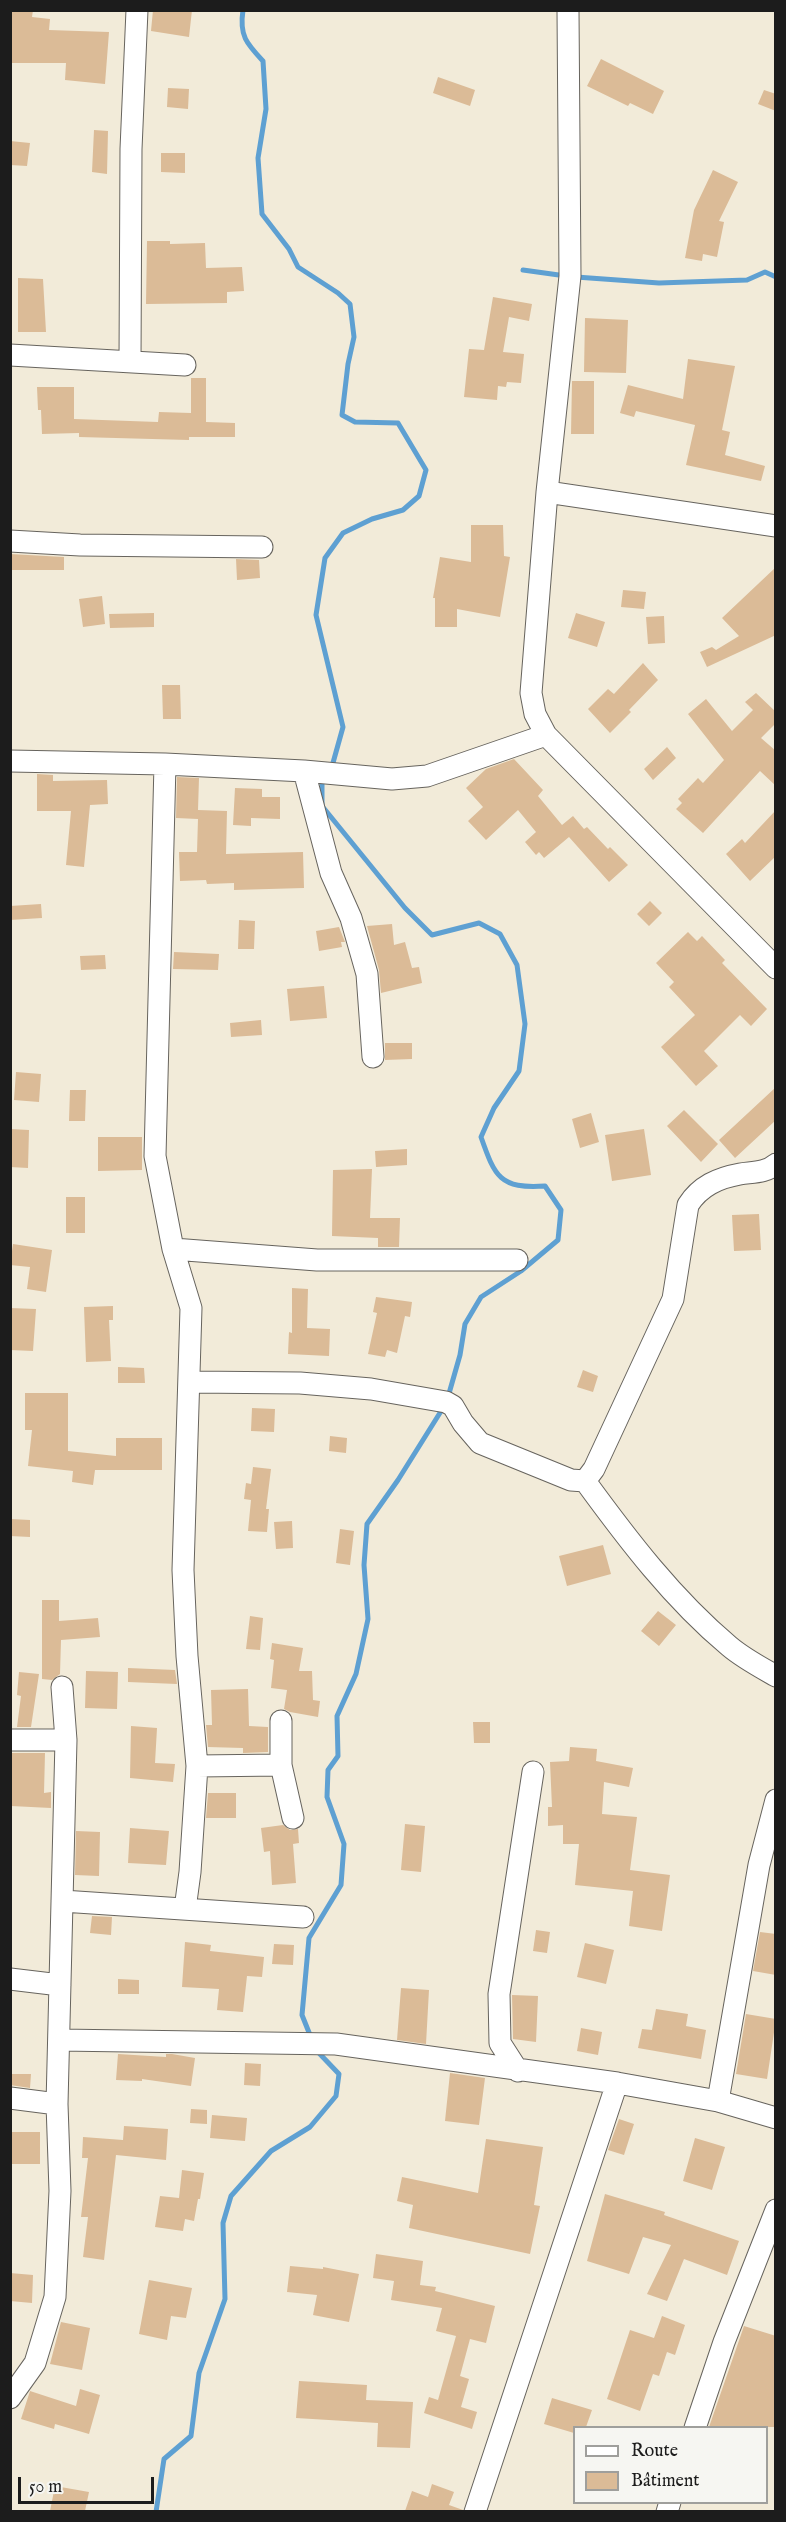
<!DOCTYPE html>
<html>
<head>
<meta charset="utf-8">
<style>
  body { margin:0 }
  #map { position:relative; width:786px; height:2522px; overflow:hidden; background:#f2ebd9; font-family:"IM FELL English",serif }
  canvas { display:block }
  .frame { position:absolute; inset:0; border:12px solid #1c1c1c; pointer-events:none }
  .legend { position:absolute; left:573px; top:2426px; width:195px; height:78px; box-sizing:border-box; background:#f6f6f2; border:2px solid #9f9f9c; margin:0; padding:8px 10px; list-style:none; font-size:18px; color:#1c1c1c }
  .legend li { display:flex; align-items:center; gap:12px; height:30px }
  .legend b { width:30px; border:2px solid #9f9f9c }
  .scale { position:absolute; left:18px; top:2477px; width:136px; height:27px; box-sizing:border-box; border:3px solid #1c1c1c; border-top:0; padding-left:8px; font-size:18px; line-height:21px; white-space:nowrap; color:#1c1c1c; -webkit-text-stroke:4px #f6f6f2; paint-order:stroke }
</style>
</head>
<body>
<div id="map">
<canvas width="786" height="2522"></canvas>
<div class="frame"></div>
<ul class="legend">
<li><b style="height:8px;background:#fff"></b>Route</li>
<li><b style="height:16px;background:#dbbb97"></b>Bâtiment</li>
</ul>
<div class="scale">50 m</div>
</div>
<script>
const ctx = document.querySelector('canvas').getContext('2d');
ctx.lineJoin = 'round';
function stroke(path, color, width, dash) { ctx.strokeStyle = color; ctx.lineWidth = width; ctx.lineCap = dash ? 'butt' : 'round'; ctx.setLineDash(dash || []); ctx.stroke(path); }
function paint(path, color) { ctx.fillStyle = color; ctx.fill(path, 'evenodd'); }
const stream = new Path2D(`
  M243 10C239 36 247 44 263 61L266 109 258 158 262 214 289 249 298 267 338 293 350 304 354 337 348 364 342 415 355 422 398 423 426 470 419 496 403 510 372 519 343 533 325 558 316 615 343 727 331 770
  M523 270 566 276
  M576 277 659 283 747 280 765 272 776 277
  M326 777 322 782V806L405 908 432 935 479 923 500 934 517 965 525 1024 519 1071 494 1108 481 1137C495 1177 500 1189 545 1186L561 1210 558 1240 521 1271 481 1297 465 1324 460 1355 448 1397
  M312 2040 302 2015 309 1938 341 1885 344 1844 327 1797 328 1770 338 1756 337 1716 356 1674 368 1619 364 1565 367 1524 398 1480 443 1408
  M156 2512 164 2459 191 2436 199 2373 225 2299 223 2223 231 2196 271 2151 310 2127 336 2096 339 2074 317 2051`);
const building = new Path2D(`
  M10 10H33L32 17 50 19 49 30 109 32 105 84 65 80 66 63H10Z
  M153 10H192L189 37 151 31Z
  M601 59 664 91 653 114 630 103 628 106 587 86Z
  M438 77 475 90 470 106 433 93Z
  M168 88 189 89 188 109 167 107Z
  M764 90 776 94V111L758 104Z
  M94 130 108 131 107 174 92 172Z
  M10 141 30 143 27 166 10 165Z
  M161 153H185V173L161 172Z
  M713 170 738 182 719 221 724 222 717 257 703 254 702 261 685 258 694 210Z
  M147 241H170V244L205 243 206 268 242 267 244 291 227 292V303L146 304Z
  M18 278 43 279 46 332H18Z
  M493 297 532 304 529 321 509 317 503 352 524 354 521 383 507 382 506 387 498 386 497 400 464 397 469 349 484 350Z
  M585 318 628 320 626 373 584 372Z
  M688 359 735 366 722 430 730 432 725 455 765 466 761 481 686 465 695 425 636 411 634 417 620 413 628 385 683 399Z
  M191 378H206V422L235 423V437H189V440L79 437V433L42 434 41 410H38L37 387H74V419L158 422 159 412 191 413Z
  M572 381H594V434H571Z
  M471 525H503L504 556 510 557 500 617 457 609V627H435V598H433L440 557 471 562Z
  M10 554 64 557V570H10Z
  M236 559 259 560 260 578 237 580Z
  M776 567V635L707 667 700 652 712 647 716 650 739 636 722 618Z
  M623 590 646 592 644 609 621 607Z
  M102 596 105 624 83 627 79 599Z
  M154 613V627L110 628 109 614Z
  M576 613 605 622 597 647 568 638Z
  M664 616 665 643 648 644 646 617Z
  M643 663 658 680 629 710 631 712 610 733 588 709 608 689 614 694Z
  M162 685H180L181 719H163Z
  M756 693 776 712V723L761 738 776 751V786L760 771 703 833 676 809 682 803 678 799 698 778 703 783 724 760 688 714 706 699 732 731 753 710 745 702Z
  M667 747 676 758 653 780 644 769Z
  M514 759 543 790 538 796 562 825 573 816 584 829 587 827 608 849 610 847 628 865 609 882 569 837 544 858 539 852 536 855 525 842 536 832 518 810 486 840 468 821 483 807 466 788 486 769Z
  M37 774 53 775V781L107 780 108 804 90 805 84 867 66 865 71 811H37Z
  M177 777 199 778 198 810 227 811 226 854 303 852 304 888 234 890V883L207 884 206 880 180 881 179 852H197L198 819 176 818Z
  M235 788 262 789V797H280V819L251 818V826L233 825Z
  M776 810V856L750 881 726 854 742 839 745 843Z
  M650 901 662 913 649 926 637 914Z
  M41 904 42 918 10 920V906Z
  M239 920 255 921 254 949H238Z
  M392 924 394 945 405 942 412 968 419 967 422 983 381 993 379 970 367 926Z
  M339 927 345 942H341L342 947 319 951 316 931Z
  M688 932 697 941 702 936 725 960 722 963 767 1009 751 1026 740 1015 704 1051 718 1066 696 1086 661 1047 695 1015 669 987 674 982 656 963Z
  M174 952 219 954 218 970 173 969Z
  M105 955 106 969 81 970 80 956Z
  M324 986 327 1018 290 1021 287 989Z
  M261 1020 262 1035 231 1037 230 1023Z
  M385 1043H412V1059L385 1060Z
  M16 1072 41 1074 39 1102 14 1100Z
  M776 1087V1120L735 1158 719 1140Z
  M70 1090H86L85 1121H69Z
  M684 1110 718 1144 701 1162 667 1126Z
  M591 1113 599 1142 580 1148 572 1119Z
  M10 1129 29 1130 28 1168 10 1167Z
  M644 1129 651 1175 612 1181 605 1135Z
  M98 1137H142V1170L98 1171Z
  M407 1149V1165L376 1167 375 1151Z
  M372 1169 370 1218H400L399 1247H378V1238L332 1236 333 1170Z
  M66 1197H85V1233H66Z
  M759 1214 761 1250 734 1251 732 1215Z
  M13 1244 52 1250 46 1292 27 1289 30 1267 10 1265Z
  M292 1288 308 1289 307 1328 330 1329 329 1356 288 1354 289 1332 292 1333Z
  M376 1297 412 1302 410 1317 405 1316 397 1353 387 1350 385 1357 368 1354 377 1313 373 1312Z
  M113 1306V1320H109L111 1361 86 1362 84 1307Z
  M10 1308 36 1309 33 1351 10 1350Z
  M118 1367 144 1368 145 1383H118Z
  M583 1370 598 1376 593 1392 577 1387Z
  M25 1393H68V1451L116 1456V1438H162V1470H95L93 1485 72 1482 73 1471 28 1466 32 1430H25Z
  M252 1408 275 1409 274 1432 251 1431Z
  M330 1436 347 1438 346 1453 329 1451Z
  M253 1467 271 1469 266 1509H269L267 1532 248 1531 251 1500 244 1499 246 1483 251 1484Z
  M10 1519 30 1520V1537L10 1536Z
  M292 1521 293 1548 276 1549 274 1522Z
  M340 1529 354 1531 350 1565 336 1563Z
  M603 1545 611 1574 567 1586 559 1556Z
  M42 1600H59V1621L98 1618 100 1637 61 1640 60 1674 52 1680 42 1679Z
  M658 1611 676 1625 659 1646 641 1631Z
  M250 1616 263 1618 260 1650 246 1649Z
  M272 1643 303 1648 299 1671H312L313 1700 320 1701 318 1717 290 1712 284 1709 287 1690 271 1688 274 1660 270 1659Z
  M128 1668 175 1670 177 1684 128 1682Z
  M86 1671 118 1672 117 1709 85 1708Z
  M19 1672 39 1674 31 1727H17L21 1696 17 1695Z
  M248 1689 249 1726 268 1727V1752L243 1753V1748L208 1747 206 1725H212L211 1690Z
  M473 1722H490V1743H474Z
  M131 1726 157 1728 155 1763 175 1764 173 1782 130 1778Z
  M570 1747 597 1749 596 1761 633 1768 629 1787 604 1782 602 1814 637 1817 630 1870 670 1875 662 1931 629 1926 633 1891 575 1885 579 1844H563V1825L548 1826V1807H552L550 1762 569 1761Z
  M12 1753H45L44 1793 51 1792V1808L11 1806Z
  M208 1793H236V1818H206Z
  M405 1824 425 1826 421 1872 401 1870Z
  M283 1825 290 1830 298 1829 299 1843 293 1844 296 1883 272 1885 270 1851 264 1852 261 1828Z
  M130 1828 169 1831 166 1865 128 1863Z
  M76 1831 100 1832 99 1876 75 1875Z
  M92 1916 112 1917 111 1935 90 1933Z
  M536 1930 550 1932 547 1953 533 1951Z
  M760 1932 776 1934V1975L753 1971Z
  M185 1942 211 1945 210 1951 264 1957 262 1977 247 1976 243 2012 217 2010 219 1989 182 1987Z
  M585 1943 614 1950 606 1984 577 1977Z
  M274 1944 294 1945 293 1965 272 1964Z
  M118 1979 139 1980V1994H118Z
  M401 1988 429 1990 426 2044 397 2040Z
  M512 1995 538 1996 536 2042 513 2039Z
  M656 2009 688 2014 686 2026 706 2030 701 2059 638 2048 642 2029 652 2030Z
  M746 2014 776 2019 767 2079 736 2074Z
  M581 2028 602 2032 598 2055 577 2051Z
  M118 2054 166 2057V2054H172L195 2058 191 2086 142 2079V2081L116 2080Z
  M245 2063 261 2064 260 2086 244 2085Z
  M450 2073 485 2078 479 2125 445 2121Z
  M10 2074H31L30 2088 10 2085Z
  M191 2109 207 2110V2124L190 2123Z
  M212 2115 247 2118 245 2141 210 2138Z
  M619 2119 634 2124 624 2155 608 2150Z
  M124 2126 168 2129 166 2160 116 2155 104 2260 83 2257 88 2217H81L88 2158H82L83 2137 123 2140Z
  M10 2132H40V2164H10Z
  M695 2138 725 2147 712 2190 683 2181Z
  M486 2139 543 2147 534 2205 540 2206 530 2254 409 2228 413 2205 397 2201 402 2177 478 2193Z
  M182 2170 204 2173 200 2199H198L194 2221 185 2219 183 2231 155 2227 160 2196 179 2198Z
  M605 2194 665 2212 664 2215 739 2241 727 2275 684 2259 667 2301 647 2294 671 2245 643 2237 629 2274 587 2261Z
  M376 2254 423 2261 420 2285 436 2287 435 2291 495 2306 486 2343 470 2339 460 2376 469 2379 461 2407 477 2412 472 2429 424 2413 429 2397 438 2400 456 2336 436 2331 442 2308 391 2300 394 2281 373 2278Z
  M290 2266 323 2269V2267L359 2274 349 2322 313 2315 317 2295 287 2292Z
  M10 2273 33 2275 32 2303 10 2301Z
  M149 2280 192 2288 186 2318 171 2316 167 2340 139 2334Z
  M662 2316 685 2325 675 2355 667 2352 659 2376 653 2374 640 2411 607 2399 630 2330 654 2338Z
  M61 2322 90 2328 82 2370 50 2364Z
  M744 2326 776 2336V2427H709Z
  M299 2381 367 2385 366 2400 413 2402 410 2448 377 2447 378 2423 296 2418Z
  M80 2389 100 2395 89 2434 55 2424 54 2429 21 2419 30 2391 76 2406Z
  M552 2398 592 2410 586 2427H574V2433L544 2424Z
  M432 2484 454 2492 449 2505 463 2510 462 2511H405L412 2491 428 2497Z
  M55 2486 89 2492 85 2511H50Z`);
const minor = new Path2D(`
  M568 10 570 276 547 492 531 693 535 714 546 735 776 968
  M10 355 185 365
  M130 361 131 149 137 10
  M547 492 776 526
  M10 541 80 545 262 547
  M10 761 165 764 304 771 392 779 427 776 546 735
  M165 764 155 1156 173 1249 191 1308 183 1570 187 1656 197 1766 190 1872 185 1909
  M304 771 331 873 351 918 367 974 373 1057
  M173 1249 317 1260H517
  M191 1382 300 1383 371 1389 446 1402 453 1406 463 1423 480 1443 571 1480 585 1481 594 1469 673 1299 688 1205C700 1186 718 1178 740 1174 752 1172 766 1173 776 1164
  M585 1481C628 1540 673 1599 729 1646 743 1658 760 1667 776 1676
  M10 1740H66
  M281 1765 293 1818
  M197 1766 281 1765V1721
  M62 1901 303 1917
  M10 1979 60 1985
  M59 2040 336 2044 617 2083
  M518 2071 500 2043 499 1994 533 1772
  M10 2098 57 2104
  M718 2101 759 1865 776 1800
  M10 2398 35 2363 55 2297 60 2191 57 2104 66 1740 62 1687
  M695 2428 724 2342 776 2210
  M475 2512 617 2083 718 2101 776 2118
  M667 2512 670 2502`);
stroke(stream, '#5ea0d2', 5);
paint(building, '#dbbb97');
stroke(minor, '#67645e', 23);
stroke(minor, '#fff', 21);
</script>
</body>
</html>
